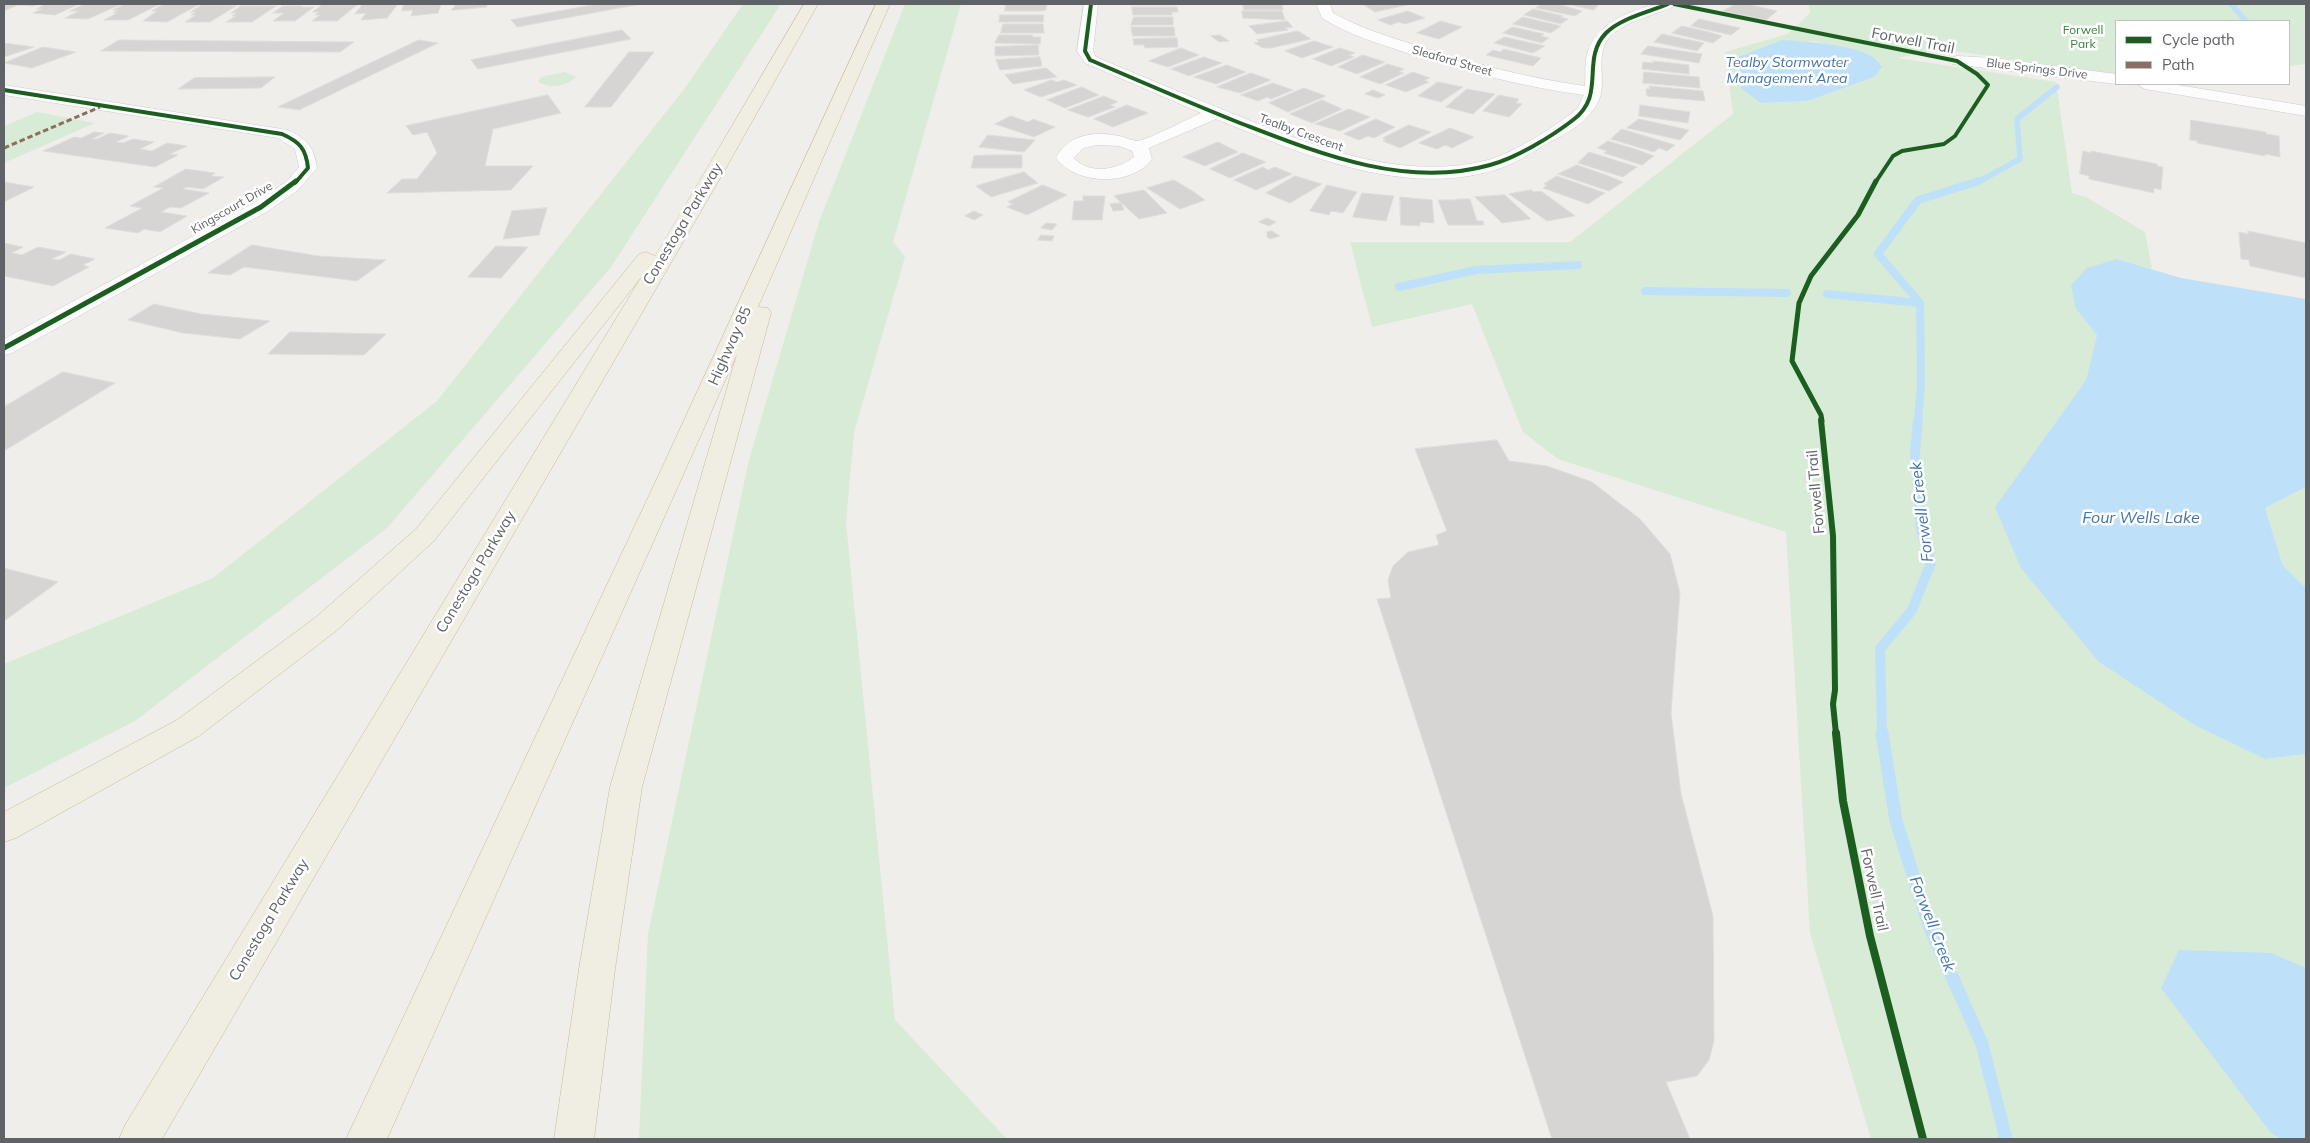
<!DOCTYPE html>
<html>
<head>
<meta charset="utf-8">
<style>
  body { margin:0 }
  #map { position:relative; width:2310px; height:1143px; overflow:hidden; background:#efeeea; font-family:Mulish,sans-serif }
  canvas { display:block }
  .frame { position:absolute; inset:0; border:5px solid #5f6368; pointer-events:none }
  .legend { position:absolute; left:2115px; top:20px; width:175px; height:65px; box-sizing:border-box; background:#fff; border:1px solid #bfc1c3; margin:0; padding:6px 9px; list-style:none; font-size:15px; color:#5f6368 }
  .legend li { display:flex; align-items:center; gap:10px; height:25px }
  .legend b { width:25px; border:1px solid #bfc1c3 }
</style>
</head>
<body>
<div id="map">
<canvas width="2310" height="1143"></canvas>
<div class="frame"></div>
<ul class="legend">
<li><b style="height:6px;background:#1b5e20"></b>Cycle path</li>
<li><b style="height:6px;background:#8d6e63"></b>Path</li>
</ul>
</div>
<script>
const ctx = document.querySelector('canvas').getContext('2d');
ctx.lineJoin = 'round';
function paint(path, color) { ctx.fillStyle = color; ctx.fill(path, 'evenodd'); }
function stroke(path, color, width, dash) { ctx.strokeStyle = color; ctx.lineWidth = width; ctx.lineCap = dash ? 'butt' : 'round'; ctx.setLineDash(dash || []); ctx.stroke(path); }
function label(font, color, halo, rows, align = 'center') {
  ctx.font = font + ' Mulish,sans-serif'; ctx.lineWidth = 5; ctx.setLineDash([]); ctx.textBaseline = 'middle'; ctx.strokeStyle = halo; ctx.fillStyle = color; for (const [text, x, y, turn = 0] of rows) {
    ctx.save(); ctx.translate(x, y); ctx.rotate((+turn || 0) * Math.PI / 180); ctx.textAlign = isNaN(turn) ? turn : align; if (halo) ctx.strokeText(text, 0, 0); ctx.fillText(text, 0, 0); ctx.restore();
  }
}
const green = new Path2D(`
  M743 4H781L611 267 387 528 135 721 4 788V664L213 578 437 401 685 88Z
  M905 4H961L893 242 905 257 854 432 846 522 895 1020 1007 1139H639L648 934 749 460 819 222Z
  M1809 4H2306V64L2289 66V21H2116V74L1940 49 1897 58 2056 82 2072 193 2086 197 2145 232 2152 269 2117 259 2076 309 2097 335 2086 380 1995 508 2196 726 2265 759 2306 754V1139H1871L1810 933 1786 532 1558 459 1523 432 1472 304 1372 327 1350 242H1570L1733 114 1725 52 1788 34 1810 13ZM1813 41 1870 55 1874 77 1808 101 1761 103 1743 81 1735 58 1759 49Z
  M565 72 576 77C566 87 550 89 538 82L541 77Z
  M37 112 95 123 4 163V126Z
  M2306 487V588L2283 566 2265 508Z`);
const water = new Path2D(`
  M1782 40C1802 41 1854 45 1871 56 1875 58 1879 63 1882 67L1874 77 1808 101 1761 103 1741 88 1739 82 1742 81 1737 76 1732 65 1735 58Z
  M2117 259 2181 278 2306 299V487L2265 508 2283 566 2306 588V754L2265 759 2196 726 2098 661 2021 568 1995 507 2086 380 2097 335 2076 309 2071 285 2087 268Z
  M2179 950 2271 953 2306 968V1139H2281L2271 1133 2161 988Z`);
const streamFar3 = new Path2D(`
  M2231 4 2246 21
  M1976 183 2020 159 2017 119 2057 87`);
const streamFar2 = new Path2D(`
  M1399 287 1476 270 1578 265
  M1645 291 1787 293
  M1827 294 1920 303
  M1918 421 1921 385 1920 303 1878 254 1918 200 1979 181`);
const streamFar1 = new Path2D(`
  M1882 734 1880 649 1912 610 1931 563 1921 530 1915 453 1918 420`);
const stream = new Path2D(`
  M1882 733 1896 821 1929 925 1982 1044 2006 1139`);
const building = new Path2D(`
  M4 4H40L33 6 18 5 4 11Z
  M45 4H79L55 15 33 13 42 9H37Z
  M85 4H121L88 19 65 18 79 11H70Z
  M125 4H160L128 20H104L117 13H113L118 10H113Z
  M164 4 198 5 167 22 143 21 157 11H152Z
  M363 4H398L387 18 361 20 366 13 355 14Z
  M404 4H441L438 13 411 16 413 10 402 11Z
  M453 4H486L487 7 456 10H451L455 6Z
  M598 4H641L517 27 511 20Z
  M1006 4H1047L1046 10 1041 11H1005Z
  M1131 4H1175V5H1131Z
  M1243 4H1282L1283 10H1244Z
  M1363 4H1405L1407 5 1375 12Z
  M1542 4H1558L1582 11 1575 16 1536 8Z
  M1567 4H1599L1594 10Z
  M1736 4H1747L1777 11 1766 20 1723 11Z
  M202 5 236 6 210 22H185L196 15H191L196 12H191Z
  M322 5H357L337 21H312L320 15H315L319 12H313Z
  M241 6H276L252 22H226L236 16H232L237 13H231Z
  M283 6H302L301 7H314L295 21H273L284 13H273Z
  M1132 7H1177L1178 12H1172V15H1133Z
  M1533 9 1563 16 1560 17 1568 19 1561 24 1524 15Z
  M1242 11H1282L1285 20 1243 18Z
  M1408 11 1425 18 1405 24 1399 22 1390 25 1378 20Z
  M1000 15H1044L1043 22H999Z
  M1134 17H1173V25H1131Z
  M1523 17 1561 26 1551 33 1513 24Z
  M1699 19 1740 28 1731 35 1691 26Z
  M1287 21 1293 27 1285 28 1288 30 1257 34 1249 26Z
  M1441 21 1462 27 1439 39 1417 33Z
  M1003 24H1043L1044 33H1001Z
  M1682 26 1709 32 1722 36 1713 43 1672 33Z
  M1131 27H1174L1175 36H1133Z
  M1513 27 1544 34 1541 36 1549 38 1542 43 1503 33Z
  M622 30 631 39 478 69 471 60Z
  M1298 31 1311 39 1271 48H1263L1254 43 1259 42 1257 40Z
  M1662 34 1704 43 1697 51 1654 42Z
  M999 35H1033L1032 37H1041L1040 44 995 43Z
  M1220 35 1229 41 1219 42 1211 36Z
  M1505 37 1545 46 1533 53 1494 43Z
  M1177 38 1178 47 1145 48 1144 45H1134L1133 39Z
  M119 40 354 42 340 52 101 51Z
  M419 40 438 43 299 110 278 107Z
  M1314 41 1333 47 1302 58 1285 51Z
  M4 43 34 47 4 57Z
  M1038 45 1039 55 995 56V47Z
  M1648 46 1702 54 1699 63 1641 54Z
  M43 47 76 52 32 68 4 63Z
  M1181 48 1199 55 1168 67 1149 61Z
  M1340 48 1355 53 1349 55 1354 57 1331 66 1313 59Z
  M1504 49 1541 58 1533 66 1486 55 1493 50 1500 52Z
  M629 52H654L611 107H585Z
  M1363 55 1385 62 1357 74 1338 67Z
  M1040 57 1042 66 1000 70 996 60Z
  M1204 57 1222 63 1189 76 1171 69Z
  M1653 61 1689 65V74L1642 69 1643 62 1653 63Z
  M1388 64 1404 69 1399 72 1404 73 1380 84 1360 77Z
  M1227 65 1246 72 1216 84 1194 77Z
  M1046 68 1057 77 1013 84 1005 75Z
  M1413 72 1430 78 1424 80 1429 82 1406 92 1386 85Z
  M1644 72 1699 77 1700 88 1643 83Z
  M1251 73 1271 80 1240 93 1217 87Z
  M275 77 261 88 178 89 194 78Z
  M1052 80 1057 82 1064 80 1077 85 1041 97 1024 90Z
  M1438 82 1463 87 1441 102 1418 96Z
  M1273 83 1293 90 1271 99 1267 97 1258 101 1241 95Z
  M1649 86 1703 91 1705 101 1647 96 1646 89H1650Z
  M1082 87 1099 95 1065 108 1047 100Z
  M1304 88 1326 96 1288 112 1269 103Z
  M1467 89 1495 94 1473 114 1446 107Z
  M1373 90 1385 95 1378 98 1365 94Z
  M548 95 561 113 493 129 485 166H533L511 190 387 193 402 179H417L437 153 427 132 413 135 406 126Z
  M1499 95 1519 99 1516 103 1522 104 1509 117 1483 111Z
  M1104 96 1118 102 1110 105 1115 107 1088 117 1068 110Z
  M1322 100 1342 109 1312 123 1290 114Z
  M1127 105 1148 113 1113 127 1094 119Z
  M1640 105 1690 112 1688 123 1639 116Z
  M1349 109 1370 117 1340 131 1315 124Z
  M1011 116 1028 122 1033 119 1055 127 1034 137 995 124Z
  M1376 119 1395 127 1374 138 1368 136 1359 140 1344 134Z
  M1639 119 1689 130 1680 140 1627 128Z
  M2191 120 2266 132V134L2279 136 2280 157 2265 154V156L2197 143V141L2190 140Z
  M1409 125 1431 132 1400 148 1383 141 1386 140 1383 138Z
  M1450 128 1474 137 1452 148 1445 145 1437 149 1419 143Z
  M1622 129 1675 145 1667 151 1659 148 1654 152 1611 139Z
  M94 132 104 133 92 139H97L110 133 129 136 116 142 123 143 133 139 154 142 140 149 152 151 167 143 187 146 170 154 178 155 155 167 43 151 74 137 81 138Z
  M988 135 1035 140 1024 152 979 147Z
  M1608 141 1638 150 1654 156 1642 165 1604 153 1607 151 1598 148Z
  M1218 142 1238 152 1205 166 1183 157Z
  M2083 151 2091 153V151L2157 164V166L2163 167 2161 190 2154 188V193L2089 179V176L2080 174Z
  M1589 152 1637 167 1623 177 1578 163Z
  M1243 153 1266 162 1230 178 1210 169Z
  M992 155H1022V168H971L974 156Z
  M1577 165 1606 175 1623 182 1609 191 1558 174Z
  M1263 167 1268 170 1275 167 1292 174 1256 190 1234 180Z
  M186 169 215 173 211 176 224 177 203 189 187 187 183 189 209 193 181 208 170 207 161 212 187 216 160 232 144 229 138 233 105 228 142 208 130 206 163 188 154 187Z
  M1024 172 1038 183 991 197 976 186Z
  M1295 176 1322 184 1290 203 1266 193Z
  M1557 176 1605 193 1588 204 1543 188 1547 185 1544 184Z
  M1174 180 1194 192 1205 200 1180 209 1147 188Z
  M4 182 34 187 4 202Z
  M1043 185 1067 195 1027 215 1007 207 1013 204 1008 202Z
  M1327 185 1357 192 1343 213 1331 211 1329 215 1310 211Z
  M1144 190 1167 213 1139 219 1114 196Z
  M1531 190 1534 192 1541 191 1575 216 1547 221 1509 194Z
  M1362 193 1394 196 1386 221 1353 217Z
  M1505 195 1531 219 1502 223 1475 197Z
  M1083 196H1105L1102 220H1072L1074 201H1083Z
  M1400 197 1432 200 1434 223 1420 222V226L1401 225Z
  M1457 199H1470L1477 221H1483L1484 225H1448L1438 200H1458Z
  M1121 203 1124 210 1113 211 1110 204Z
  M547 208 539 235 503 239 512 211Z
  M974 211 983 215 974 220 965 216Z
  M1267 218 1276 222 1269 226 1259 222Z
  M1046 223 1057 224 1052 230 1041 228Z
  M1272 231 1280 236 1270 239 1267 237V232Z
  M2248 231 2306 243V278L2250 266 2249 260 2241 259 2239 232 2248 234Z
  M1041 235 1054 236 1052 241 1038 240Z
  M4 243 23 247 12 253 22 255 38 247 66 252 52 259 59 260 71 254 95 259 83 265 89 267 53 286 4 276Z
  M252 245 318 256 386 260 357 281 244 267 230 275 208 273Z
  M496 246 528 247 501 278 468 277Z
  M154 304 201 314 270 321 240 339 183 333 128 320Z
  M290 332 386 334 364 355 268 354Z
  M63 372 115 383 4 451V407Z
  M1497 440 1509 461 1547 466 1592 482 1640 519 1670 554 1680 593 1671 713 1681 794 1713 916 1714 1041 1709 1060 1697 1076 1666 1082 1690 1139H1552L1377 599 1391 598 1388 580 1393 566 1408 552 1439 545 1436 535 1447 531 1415 449Z
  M4 568 58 582 4 621Z`);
const street = new Path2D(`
  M1084 4H1098L1093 51 1096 57C1146 78 1196 99 1246 119 1322 149 1402 180 1484 161 1510 155 1546 132 1568 116L1577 109 1584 95C1524 87 1467 72 1410 54 1380 44 1349 35 1322 18L1316 4H1330L1333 13C1360 28 1389 37 1418 46 1473 64 1528 78 1585 86 1586 74 1584 62 1588 51 1598 20 1645 2 1675 4L1673 7C1654 15 1631 20 1614 33 1594 49 1605 73 1601 93 1600 100 1594 110 1588 116 1576 130 1557 138 1541 147 1528 155 1515 163 1501 168 1406 200 1302 154 1216 119L1149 148 1152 159C1132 187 1075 185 1056 158 1068 134 1095 131 1119 136 1125 137 1132 141 1138 141 1147 140 1190 118 1201 113L1085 63 1077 51ZM1097 145 1119 146 1132 151 1134 157C1118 170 1089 175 1074 158L1083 148Z
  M1957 56 1994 58 2116 74V84L1952 64 1949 61 1952 58Z
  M2137 84H2172L2306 106V116L2145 89Z
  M4 85 288 130C307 139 314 147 317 168L298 190 268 211 12 353 4 355V339L254 203 286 182 299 167 295 149 278 138 4 95Z`);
const highway = new Path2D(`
  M804 4H818L722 175 162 1139H119L125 1125 642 276 434 541 336 631 199 736 16 838 4 842V812L177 720 316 617 416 529 639 254 646 252 655 256Z
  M876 4H890L758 307 768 308 771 313 642 787 615 969 594 1139H554L579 969 610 787 737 354 387 1139H346L661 470Z`);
const quiet = new Path2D(`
  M4 148 100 107`);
const cyclewayFar3 = new Path2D(`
  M1091 4 1085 51 1090 60C1140 81 1190 103 1240 123 1318 153 1405 189 1490 165 1516 158 1551 137 1573 120 1607 95 1580 60 1606 33 1621 18 1649 12 1668 4
  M1674 4 1957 61 1977 74 1988 85 1955 136 1944 144 1902 151 1893 156 1875 183
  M4 90 282 134C300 142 306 149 308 168L295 183`);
const cyclewayFar2 = new Path2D(`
  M4 348 261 207 296 181
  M1822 421 1821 415 1792 361 1799 303 1811 276 1858 215 1876 181`);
const cyclewayFar1 = new Path2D(`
  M1821 420 1833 536 1835 690 1833 704 1836 734`);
const cycleway = new Path2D(`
  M1836 733 1843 801 1870 936 1923 1139`);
const farParknames = [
  ["Forwell",2083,30],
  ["Park",2083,44]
];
const farStreetnames = [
  ["Sleaford Street",1452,61,16],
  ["Blue Springs Drive",2037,69,7],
  ["Tealby Crescent",1301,133,20],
  ["Kingscourt Drive",232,208,-30]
];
const farWaternames = [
  ["Tealby Stormwater",1787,63],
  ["Management Area",1787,79]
];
const streetNames = [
  ["Forwell Trail",1913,41,11],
  ["Conestoga Parkway",683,224,-59],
  ["Highway 85",730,346,-66],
  ["Forwell Trail",1816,492,-95],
  ["Conestoga Parkway",476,572,-59],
  ["Forwell Trail",1874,890,78],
  ["Conestoga Parkway",269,920,-59]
];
const waterNames = [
  ["Forwell Creek",1922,512,-97],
  ["Four Wells Lake",2141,518],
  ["Forwell Creek",1932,924,69]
];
paint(green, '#d8ebd6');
paint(water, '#bfe0f9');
stroke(streamFar3, '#bfe0f9', 5.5);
stroke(streamFar2, '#bfe0f9', 8);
stroke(streamFar1, '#bfe0f9', 10);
stroke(stream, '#bfe0f9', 13);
paint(building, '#d6d5d3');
stroke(building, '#deddd9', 1);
stroke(street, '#cbcccc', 1);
stroke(highway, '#c8b996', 1);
paint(street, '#fdfcfc');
paint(highway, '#f0ede3');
stroke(quiet, '#8d6e63', 3, [5.5, 3]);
stroke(cyclewayFar3, '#1b5e20', 4);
stroke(cyclewayFar2, '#1b5e20', 5);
stroke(cyclewayFar1, '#1b5e20', 6);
stroke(cycleway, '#1b5e20', 8);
label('12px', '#348238', '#fff', farParknames);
label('12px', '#5f6368', '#fff', farStreetnames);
label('italic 14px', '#4174aa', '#fff', farWaternames);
label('15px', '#5f6368', '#fff', streetNames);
label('italic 16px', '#4174aa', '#fff', waterNames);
</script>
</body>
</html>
